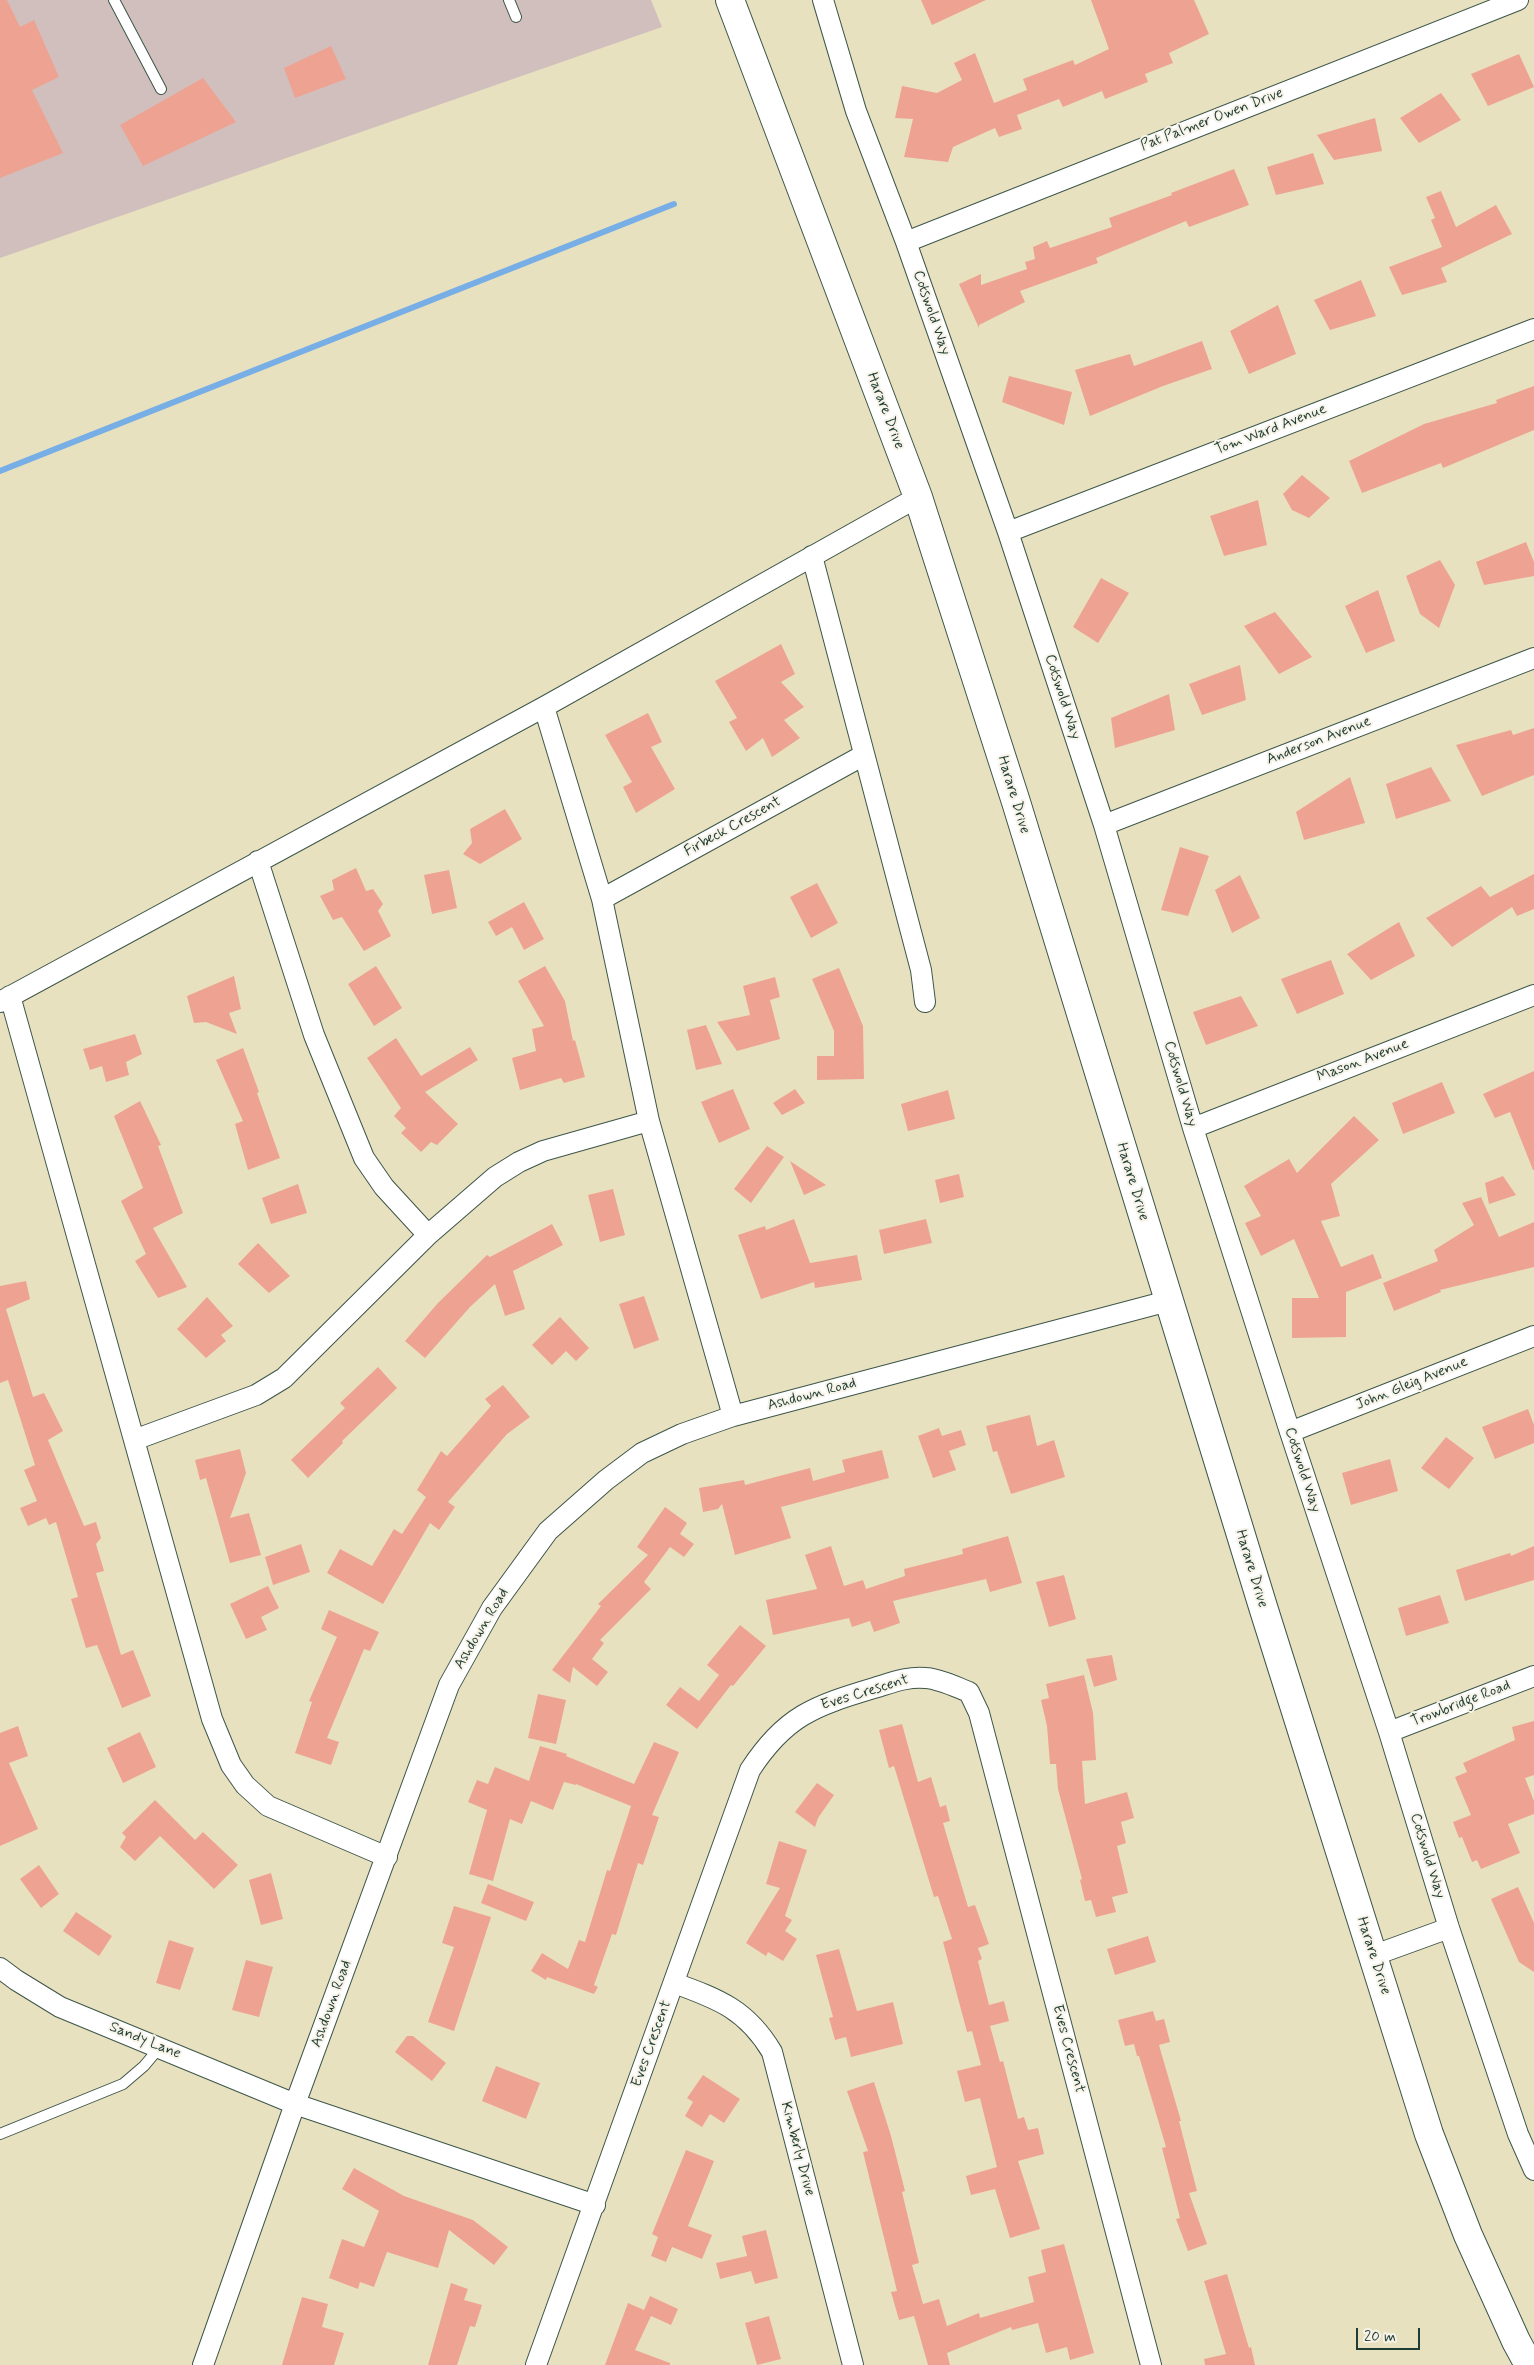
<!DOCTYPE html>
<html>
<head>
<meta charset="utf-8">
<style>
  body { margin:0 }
  #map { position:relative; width:1534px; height:2365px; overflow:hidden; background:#e8e1bf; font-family:Mynerve,sans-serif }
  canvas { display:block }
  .scale { position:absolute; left:1356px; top:2328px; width:64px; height:22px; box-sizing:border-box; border:2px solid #1f3d34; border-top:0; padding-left:6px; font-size:15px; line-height:18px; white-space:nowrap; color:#1f3d34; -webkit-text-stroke:4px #f7f3e8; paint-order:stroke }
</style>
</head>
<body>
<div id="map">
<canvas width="1534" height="2365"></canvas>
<div class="scale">20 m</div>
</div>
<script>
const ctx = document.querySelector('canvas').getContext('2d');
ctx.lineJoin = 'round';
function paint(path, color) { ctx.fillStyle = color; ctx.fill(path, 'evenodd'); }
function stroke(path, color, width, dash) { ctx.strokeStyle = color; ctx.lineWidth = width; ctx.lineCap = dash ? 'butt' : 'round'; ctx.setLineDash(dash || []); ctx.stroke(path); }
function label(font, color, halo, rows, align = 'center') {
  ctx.font = font + ' Mynerve,sans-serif'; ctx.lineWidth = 4; ctx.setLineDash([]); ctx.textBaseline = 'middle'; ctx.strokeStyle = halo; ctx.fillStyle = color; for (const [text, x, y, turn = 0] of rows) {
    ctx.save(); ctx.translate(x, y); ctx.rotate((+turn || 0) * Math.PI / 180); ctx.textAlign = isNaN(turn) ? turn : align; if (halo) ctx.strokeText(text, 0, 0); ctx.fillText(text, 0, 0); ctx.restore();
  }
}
const industrial = new Path2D(`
  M0 0H651L662 27 0 258Z`);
const stream = new Path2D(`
  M0 471 674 204`);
const building = new Path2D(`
  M0 0H7L20 27 34 20 59 77 32 90 63 153 0 178Z
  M921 0H986L932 25Z
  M1091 0H1194L1209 34 1169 53 1173 63 1145 74 1148 82 1105 99 1102 91 1063 107 1059 99 1017 115 1022 129 999 137 995 128 953 147 948 162 904 157 913 119 895 118 902 86 937 93 962 80 954 63 975 53 994 103 1027 90 1023 79 1073 60 1075 65 1109 49Z
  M331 46 346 79 295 98 284 68Z
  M1519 54 1534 87 1488 106 1471 74Z
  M203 78 236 122 143 166 120 125Z
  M1441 93 1461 120 1419 143 1400 118Z
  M1375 118 1382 151 1334 160 1317 135Z
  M1313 153 1324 184 1276 195 1267 167Z
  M1234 169 1249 205 1189 227 1186 221 1096 258 1098 263 1020 291 1025 302 979 325V328L959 284 981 274V285L1027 269 1025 262 1035 259 1033 247 1047 241 1050 248 1112 227 1109 218 1172 195 1171 193Z
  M1441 191 1456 227 1496 205 1512 234 1441 268 1447 282 1402 295 1389 267 1442 247 1431 220 1435 218 1426 197Z
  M1361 280 1376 316 1330 330 1314 300Z
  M1278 305 1296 354 1249 374 1230 331Z
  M1202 341 1212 369 1163 386 1090 416 1075 370 1130 354 1134 366Z
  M1009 376 1072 392 1064 425 1002 402Z
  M1534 386V430L1443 468 1441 463 1362 493 1349 461 1424 424 1497 403 1496 400Z
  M1302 475 1330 498 1309 518 1292 510 1283 494Z
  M1258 500 1267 545 1224 556 1210 516Z
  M1526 542 1534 562V576L1484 585 1476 562Z
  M1440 560 1455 585 1439 628 1420 614 1406 576Z
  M1101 578 1129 593 1098 643 1073 627Z
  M1378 590 1395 641 1366 653 1345 606Z
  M1275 612 1312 657 1279 674 1244 626Z
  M781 644 795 674 781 682 804 707 784 720 800 738 772 757 763 738 746 751 729 722 737 718 715 681Z
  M1240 665 1246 700 1202 715 1189 684Z
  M1169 694 1175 730 1115 748 1111 718Z
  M648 713 662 742 651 747 675 789 636 813 623 787 632 782 605 735Z
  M1534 728V775L1482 796 1456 745 1511 730 1513 735Z
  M1431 767 1451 801 1396 819 1386 784Z
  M1350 777 1365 823 1304 840 1296 812Z
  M505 809 522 839 480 864 463 854 472 843 470 829Z
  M1180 847 1209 856 1188 916 1161 910Z
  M356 868 366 891 373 889 383 904 378 911 391 936 364 951 342 917 333 920 320 896 334 890 332 880Z
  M449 870 457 908 432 914 424 875Z
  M1534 874V909L1517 916 1512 907 1452 947 1426 918 1481 886 1490 897Z
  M1240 875 1260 918 1232 933 1215 890Z
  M817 883 838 923 811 938 790 897Z
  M524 902 544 939 524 950 512 927 496 936 488 922Z
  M1399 922 1415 956 1371 980 1347 954Z
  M1331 960 1344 994 1297 1014 1281 979Z
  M376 966 402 1008 374 1026 348 984Z
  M545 966 565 1001 573 1041 575 1040 585 1077 564 1083 561 1078 520 1090 512 1058 536 1051 532 1029 544 1026 518 981Z
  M839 968 863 1026 864 1079 817 1080V1056H834V1031L812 979Z
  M234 976 241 1009 229 1013 237 1034 206 1022 194 1023 187 996Z
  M775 977 780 997 770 1000 780 1039 737 1051 717 1022 750 1015 743 986Z
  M1241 996 1258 1026 1206 1045 1193 1012Z
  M706 1025 722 1064 696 1070 687 1030Z
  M135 1034 142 1054 126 1062 129 1075 106 1082 102 1066 90 1070 83 1049Z
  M396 1038 421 1076 470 1047 478 1060 425 1092 458 1124 437 1145 431 1142 421 1152 401 1133 406 1128 394 1116 401 1108 367 1058Z
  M243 1048 259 1092 257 1093 280 1158 248 1170 235 1124 243 1121 216 1060Z
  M1534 1071V1170H1533L1510 1112 1495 1118 1483 1094Z
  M1442 1082 1455 1113 1403 1134 1392 1103Z
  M733 1089 750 1129 719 1143 701 1102Z
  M795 1089 805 1103 782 1115 773 1103Z
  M948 1090 955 1119 908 1131 901 1104Z
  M140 1101 161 1145 158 1146 183 1213 153 1228 187 1287 158 1298 135 1261 146 1254 121 1201 143 1188 114 1116Z
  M1354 1116 1379 1140 1331 1184 1340 1216 1321 1221 1341 1267 1373 1254 1382 1278 1346 1292V1337L1292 1338V1298H1319L1294 1239 1261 1256 1245 1223 1261 1216 1244 1186 1289 1159 1297 1173Z
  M767 1146 784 1157 751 1203 734 1189Z
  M790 1161 826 1185 804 1195Z
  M959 1174 964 1197 940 1203 935 1180Z
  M1503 1176 1516 1195 1489 1204 1485 1183Z
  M298 1184 307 1213 271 1224 262 1198Z
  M613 1189 625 1235 600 1242 588 1195Z
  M1481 1197 1499 1237 1534 1222V1267L1440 1290 1441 1292 1394 1311 1383 1283 1438 1261 1434 1250 1474 1225 1462 1203Z
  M794 1219 810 1263 857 1255 862 1280 815 1288 814 1282 761 1299 738 1235 765 1226 766 1230Z
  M926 1219 932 1243 884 1254 879 1230Z
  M552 1224 563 1245 513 1271 525 1309 505 1316 495 1284 470 1307 425 1358 405 1341 438 1303 487 1255 490 1257Z
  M258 1243 290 1276 269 1293 238 1264Z
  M26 1281 30 1299 6 1309 33 1397 44 1393 63 1431 48 1440 84 1526 96 1522 101 1538 96 1544 104 1571 96 1573 121 1655 133 1650 151 1696 122 1708 97 1645 86 1648 71 1599 78 1597 56 1522 49 1525 46 1518 28 1526 20 1508 37 1501 24 1470 35 1465 8 1380 0 1383V1286Z
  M644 1296 659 1340 634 1349 619 1304Z
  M207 1297 233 1326 221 1335 226 1341 206 1358 177 1329Z
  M560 1317 589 1348 576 1361 566 1351 552 1365 532 1345Z
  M378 1367 397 1388 342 1441 343 1443 308 1478 291 1460 345 1408 340 1403Z
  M503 1385 530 1417 507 1434 448 1502 455 1507 439 1530 430 1523 383 1604 327 1573 340 1549 372 1566 394 1529 402 1534 426 1497 417 1490 441 1451 447 1456 491 1406 485 1399Z
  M1528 1409 1534 1425V1443L1495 1459 1482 1427Z
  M1030 1415 1037 1446 1054 1440 1065 1477 1011 1494 997 1451 993 1452 986 1426Z
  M939 1428 942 1436 961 1430 966 1445 949 1451 956 1470 933 1478 918 1436Z
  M1446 1437 1474 1458 1449 1489 1421 1468Z
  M240 1449 246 1473 230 1518 249 1513 261 1555 230 1563 206 1478 200 1480 195 1460Z
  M882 1450 889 1478 781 1507 791 1538 735 1555 722 1504 718 1509 703 1512 699 1488 744 1480 745 1485 810 1468 813 1481 845 1472 842 1460Z
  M1390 1459 1398 1491 1351 1505 1342 1473Z
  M665 1507 687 1523 680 1534 694 1544 684 1557 670 1547 644 1582 651 1589 600 1640 604 1643 592 1659 608 1672 597 1686 573 1667 570 1683 552 1670 601 1606 598 1604 648 1555 637 1547Z
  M1008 1536 1022 1583 990 1592 986 1579 893 1601 900 1623 874 1632 870 1621 852 1627 849 1618 773 1635 766 1600 817 1589 805 1555 831 1546 844 1586 863 1580 866 1589 905 1576 904 1569 963 1554 962 1549Z
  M301 1544 310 1572 273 1585 265 1557Z
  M1534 1546V1580L1465 1601 1456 1570 1510 1553 1511 1556Z
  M1064 1575 1076 1619 1049 1627 1036 1582Z
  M268 1586 279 1608 261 1617 267 1630 246 1639 230 1604Z
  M1440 1595 1449 1623 1406 1636 1398 1608Z
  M329 1610 379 1632 370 1651 364 1649 327 1738 339 1742 331 1765 295 1753 312 1702 309 1701 337 1637 321 1629Z
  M740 1625 766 1646 733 1686 731 1685 697 1729 666 1705 680 1687 699 1701 719 1675 707 1665Z
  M1112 1655 1117 1680 1094 1687 1086 1659Z
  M1084 1675 1093 1713 1096 1760 1082 1761 1085 1804 1127 1792 1134 1818 1121 1822 1126 1843 1117 1846 1128 1893 1112 1897 1116 1912 1096 1917 1091 1900 1085 1901 1080 1880 1082 1879 1058 1789 1056 1764H1050L1047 1726 1041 1700 1049 1698 1046 1684Z
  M538 1694 566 1700 556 1744 528 1738Z
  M1534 1721V1775L1525 1778 1534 1801V1814L1508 1824 1520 1853 1481 1869 1477 1860 1472 1862 1462 1837 1459 1838 1453 1822 1471 1815 1455 1777 1467 1772 1463 1763 1515 1740 1512 1727Z
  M902 1724 918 1782 931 1777 940 1807 946 1805 950 1821 943 1823 968 1907 975 1905 989 1944 978 1948 982 1959 978 1961 989 2005 1004 2001 1009 2021 990 2026 1000 2062 1003 2061 1018 2119 1024 2117 1028 2130 1038 2128 1044 2154 1018 2161 1040 2229 1010 2238 995 2189 971 2195 966 2176 997 2167 980 2098 965 2102 957 2071 981 2065 972 2031 967 2032 943 1942 952 1939 938 1896 934 1897 894 1766 889 1768 879 1730Z
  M18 1726 28 1756 9 1763 38 1829 0 1846V1733Z
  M140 1732 156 1767 123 1783 107 1748Z
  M654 1742 679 1752 652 1815 659 1817 643 1865 638 1863 616 1935 612 1934 594 1985 598 1987 594 1994 547 1977 546 1980 531 1971 542 1953 568 1969 579 1940 585 1942 607 1870 610 1871 631 1806 576 1784V1785L564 1782 553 1810 531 1801 522 1824 510 1819 493 1881 469 1874 487 1810 468 1802 477 1780 488 1784 495 1767 529 1781 540 1746 567 1754 566 1756 634 1784Z
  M817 1783 834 1795 818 1818 815 1827 795 1812Z
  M155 1800 195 1840 203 1832 238 1865 214 1889 160 1836 135 1861 120 1847 126 1837 122 1833Z
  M779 1841 807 1850 785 1916 792 1920 785 1931 797 1939 783 1961 768 1952 766 1956 746 1943 780 1888 766 1884Z
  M39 1865 59 1894 41 1908 20 1879Z
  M271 1873 283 1919 261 1925 249 1880Z
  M488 1884 534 1902 526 1921 481 1903Z
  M1518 1887 1534 1923V1972L1519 1962 1491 1899Z
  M454 1906 491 1917 454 2031 428 2022 454 1947 442 1943Z
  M76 1912 112 1936 99 1956 63 1931Z
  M1148 1936 1156 1962 1115 1975 1107 1949Z
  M169 1940 194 1948 180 1990 156 1983Z
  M839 1949 857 2011 893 2002 903 2044 851 2057 846 2037 835 2040 829 2018 833 2017 816 1955Z
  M246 1960 273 1967 259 2017 232 2010Z
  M1153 2011 1156 2021 1164 2019 1170 2042 1159 2045 1181 2121H1179L1197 2191 1189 2193 1207 2244 1188 2251 1176 2219 1180 2218 1162 2148 1166 2147 1139 2056H1137L1134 2044 1125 2046 1118 2020Z
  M407 2036H413L446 2063 432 2081 395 2052Z
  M496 2066 540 2083 526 2119 482 2101Z
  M703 2075 740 2099 724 2123 710 2114 702 2127 685 2116 693 2102 687 2098Z
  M874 2082 891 2136 905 2191 902 2192 919 2263 912 2265 923 2304 939 2299 947 2326 979 2313 980 2318 1034 2302 1028 2277 1046 2272 1041 2250 1064 2244 1094 2353 1070 2360 1067 2347 1046 2353 1038 2323 1012 2330 1011 2327 947 2353 950 2365H928L914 2316 899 2320 891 2292 897 2291 863 2152 868 2151 847 2091Z
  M686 2150 714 2161 688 2226 712 2235 702 2259 672 2247 666 2262 651 2256 658 2237 652 2234Z
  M354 2168 404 2196 473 2220 508 2247 494 2265 449 2230 438 2268 387 2252 374 2287 360 2282 358 2289 329 2278 342 2239 364 2247 379 2211 342 2189Z
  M766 2230 778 2278 755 2284 751 2271 720 2279 716 2263 747 2256 742 2236Z
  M1227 2274 1249 2348 1251 2347 1255 2365H1205L1204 2359 1226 2354 1204 2281Z
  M451 2283 468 2289 464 2300 482 2305 475 2327 470 2326 457 2365H428Z
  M650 2296 678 2309 671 2325 651 2316 635 2350 670 2363V2365H605L628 2303 644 2310Z
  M302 2297 328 2304 322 2327 344 2333 334 2365H282Z
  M769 2316 781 2359 757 2365 745 2323Z`);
const service = new Path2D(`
  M114 0 161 89
  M509 0 516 17
  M0 2134 123 2084 144 2066 160 2047`);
const minor = new Path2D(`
  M823 0 856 111 906 242 1008 532 1104 825 1193 1128 1290 1432 1389 1732 1449 1928 1518 2134 1534 2170
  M906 242 1518 0
  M1008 532 1534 329
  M812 556 921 970 925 1002
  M544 707 602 899 649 1121 733 1416
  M1104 825 1534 658
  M258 861 314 1035 364 1158 384 1187 428 1235
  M602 899 864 755
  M10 996 212 1719 231 1765 245 1785 268 1806 387 1857
  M0 1002 544 707 918 497
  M1193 1128 1534 995
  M1290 1432 1534 1336
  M134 1440 256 1395 284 1378 428 1235 495 1177 519 1162 543 1151 649 1121
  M1389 1732 1534 1676
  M1372 1956 1449 1928
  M0 1968 16 1980 60 2007 295 2104 595 2205
  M674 1983C719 1999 747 2010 772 2052L853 2365
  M203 2365 295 2104 449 1685 492 1608 548 1531 606 1480 642 1453 682 1434 733 1416 1168 1301
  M536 2365 750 1770C785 1716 814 1706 874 1688 891 1683 908 1676 926 1678 940 1679 956 1687 969 1692L979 1713 1151 2365`);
const primary = new Path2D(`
  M730 0 918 497 1016 802 1264 1610 1429 2134 1468 2235 1516 2341 1529 2365`);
const streetNames = [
  ["Pat Palmer Owen Drive",1212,120,-21],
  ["Cotswold Way",931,313,71],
  ["Harare Drive",885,411,69],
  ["Tom Ward Avenue",1271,430,-21],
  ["Cotswold Way",1062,697,72],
  ["Anderson Avenue",1319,741,-21],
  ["Harare Drive",1013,795,73],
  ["Firbeck Crescent",733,827,-29],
  ["Mason Avenue",1363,1061,-21],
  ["Cotswold Way",1180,1084,74],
  ["Harare Drive",1132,1182,73],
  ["John Gleig Avenue",1412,1384,-22],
  ["Ashdown Road",812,1395,-15],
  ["Cotswold Way",1302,1470,72],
  ["Harare Drive",1251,1569,73],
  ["Ashdown Road",482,1629,-59],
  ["Eves Crescent",865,1693,-17],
  ["Trowbridge Road",1461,1704,-21],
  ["Cotswold Way",1427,1856,73],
  ["Harare Drive",1373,1956,72],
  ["Ashdown Road",332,2004,-70],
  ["Sandy Lane",145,2041,22],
  ["Eves Crescent",652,2044,-70],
  ["Eves Crescent",1068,2049,75],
  ["Kimberly Drive",797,2149,75]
];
paint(industrial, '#d1bfbd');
stroke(stream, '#77aee6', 6);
paint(building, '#eea392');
stroke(service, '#3d5649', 12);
stroke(minor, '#3d5649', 22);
stroke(primary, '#3d5649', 30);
stroke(service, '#fff', 10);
stroke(minor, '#fff', 20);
stroke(primary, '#fff', 28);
label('15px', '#1f3d34', '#f7f3e8', streetNames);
</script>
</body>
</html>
